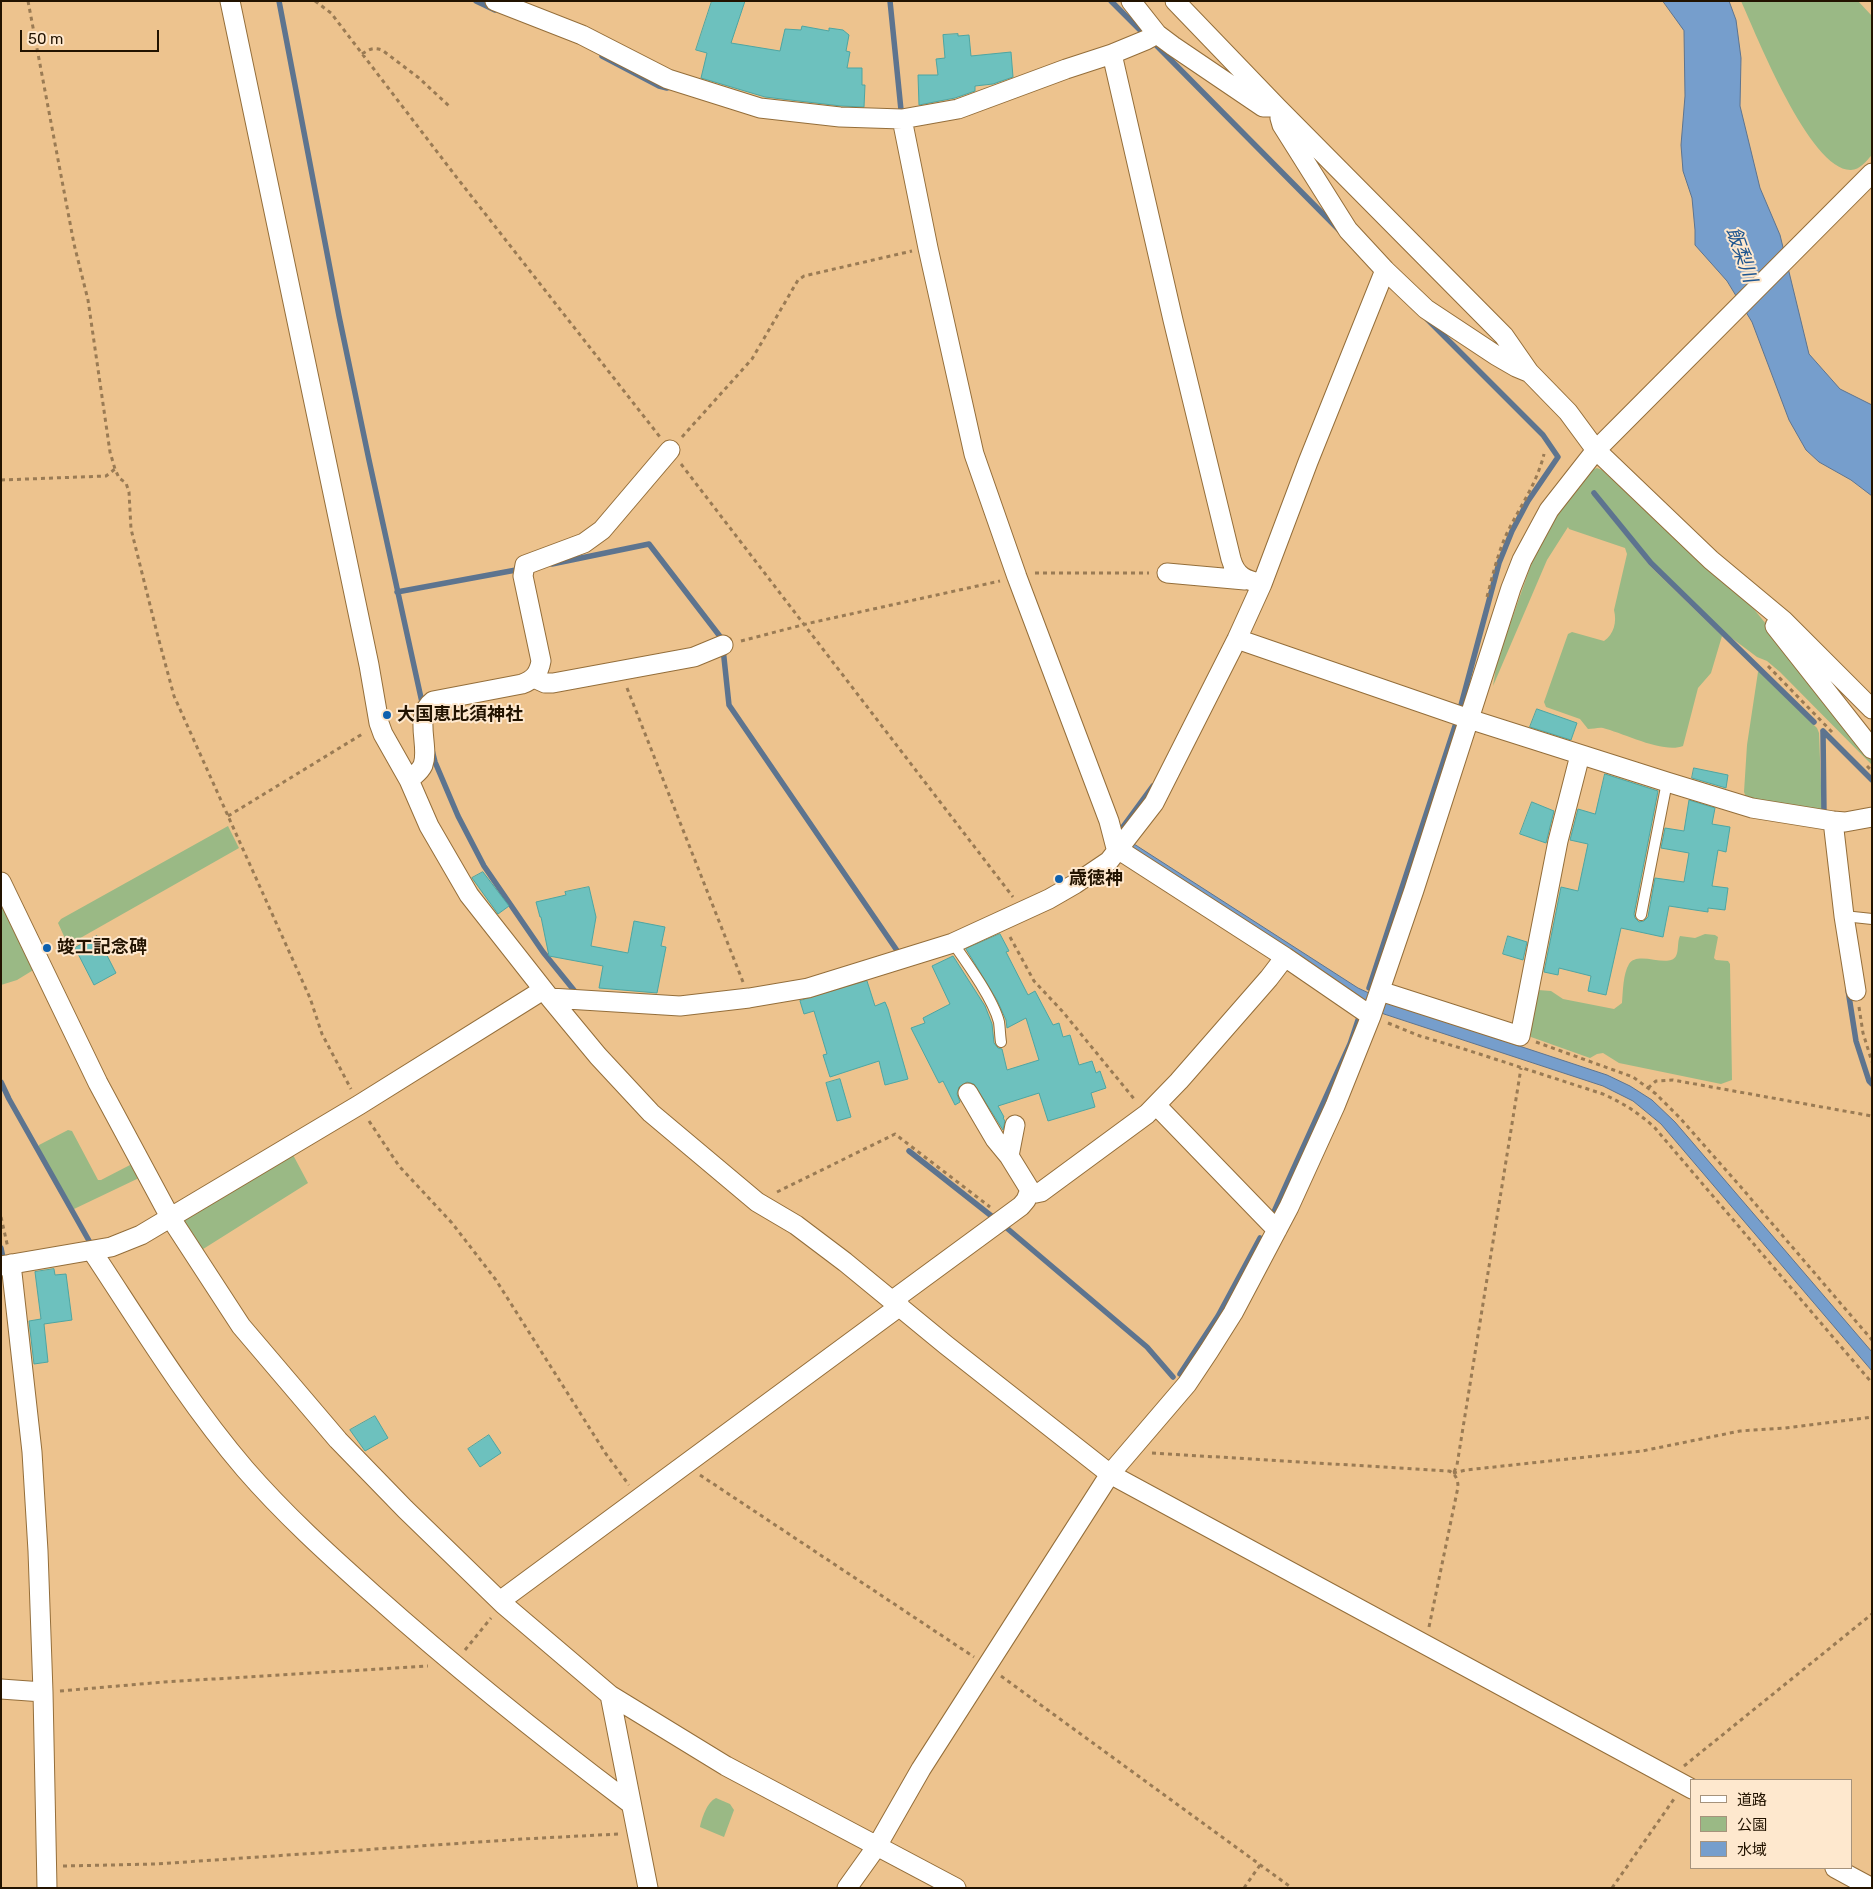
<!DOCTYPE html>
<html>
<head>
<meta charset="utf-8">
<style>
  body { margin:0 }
  #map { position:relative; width:1873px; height:1889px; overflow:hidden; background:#edc38e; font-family:Rubik,"Noto Sans JP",sans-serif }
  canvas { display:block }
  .frame { position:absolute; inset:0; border:2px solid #221300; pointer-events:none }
  .legend { position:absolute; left:1690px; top:1779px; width:162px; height:90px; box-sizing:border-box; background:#fee8ce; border:1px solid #a6937c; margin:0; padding:6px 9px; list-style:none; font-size:15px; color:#221300 }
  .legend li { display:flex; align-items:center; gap:10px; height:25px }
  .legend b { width:25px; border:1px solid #a6937c }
  .scale { position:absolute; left:20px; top:30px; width:139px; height:22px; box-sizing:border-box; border:2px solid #221300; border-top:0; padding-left:6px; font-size:15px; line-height:18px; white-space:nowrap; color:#221300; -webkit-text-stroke:4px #fee8ce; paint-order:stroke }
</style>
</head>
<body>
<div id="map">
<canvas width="1873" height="1889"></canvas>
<div class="frame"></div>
<ul class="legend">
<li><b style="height:6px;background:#fff"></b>道路</li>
<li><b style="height:14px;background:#9ab985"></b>公園</li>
<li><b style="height:14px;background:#769ecc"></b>水域</li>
</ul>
<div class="scale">50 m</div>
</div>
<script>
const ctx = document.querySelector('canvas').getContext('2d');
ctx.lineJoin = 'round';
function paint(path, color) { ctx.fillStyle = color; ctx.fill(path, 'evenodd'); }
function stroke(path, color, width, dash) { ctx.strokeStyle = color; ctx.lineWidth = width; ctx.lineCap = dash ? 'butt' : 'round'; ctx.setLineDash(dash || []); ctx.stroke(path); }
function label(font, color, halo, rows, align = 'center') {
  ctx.font = font + ' Rubik,"Noto Sans JP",sans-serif'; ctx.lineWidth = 4; ctx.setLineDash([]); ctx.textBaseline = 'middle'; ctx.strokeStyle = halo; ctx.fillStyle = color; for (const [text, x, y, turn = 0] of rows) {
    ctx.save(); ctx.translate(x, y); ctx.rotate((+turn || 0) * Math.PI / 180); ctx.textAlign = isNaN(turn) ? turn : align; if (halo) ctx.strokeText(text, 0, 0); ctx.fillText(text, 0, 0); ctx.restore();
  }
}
const green = new Path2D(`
  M1741 1H1858L1872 16V155C1866 161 1860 170 1851 170 1810 171 1756 34 1741 1Z
  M1597 468 1602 470 1753 608 1872 754V765L1780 672 1767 661 1757 657 1725 633 1652 562 1595 492 1591 495H1593L1650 566 1722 636 1711 673 1698 688 1683 746C1664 754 1623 733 1603 728 1599 727 1593 729 1588 729L1580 719 1546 707 1544 702 1568 634 1572 632 1604 641C1614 634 1617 622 1614 610L1627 554 1625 548 1569 529 1568 527 1547 560 1493 686 1497 661 1533 559 1556 517 1592 470Z
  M1758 672H1760L1817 728 1819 733 1822 812 1816 815 1746 797 1744 792 1747 745Z
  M228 826 239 848 68 945 58 923 61 919Z
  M1 891 35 969 17 980 1 985Z
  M1705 934 1715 935 1718 937 1714 958 1716 960 1728 961 1730 964 1732 1080 1721 1084 1619 1063 1603 1053 1597 1054 1590 1058 1531 1037 1528 1034 1538 990 1551 991 1563 999 1614 1009 1622 1003C1623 991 1623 974 1629 964 1638 950 1669 969 1676 956 1679 950 1677 942 1680 936L1695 938Z
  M68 1130 72 1131 98 1180H101L130 1165H133L139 1178 74 1209 38 1148 39 1145Z
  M292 1153 308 1183 200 1251 181 1217Z
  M716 1798 730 1804 734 1810 724 1837 700 1827C702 1818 707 1802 716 1798Z`);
const water = new Path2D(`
  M1663 1H1729L1736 20 1741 58 1740 106 1760 188 1780 235 1809 354 1840 389 1872 405V496L1851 480 1819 462 1806 450 1789 420 1752 322 1727 281 1695 245V230L1692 198 1683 171 1681 145 1685 96 1684 31Z
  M1134 844 1358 988 1395 1005 1607 1075 1630 1086 1652 1100 1675 1122 1872 1352V1371L1661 1124 1633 1101 1603 1086 1384 1014 1365 1005 1130 849Z`);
const stream = new Path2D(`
  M279 1 339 316 369 460 423 707
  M476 1 495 10
  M890 1 901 110
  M1111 1 1142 32
  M1157 46 1340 231
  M602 56 659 86 667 88
  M1427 319 1543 435 1558 457 1528 501 1512 531 1499 563 1460 709
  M1594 493 1651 563 1814 722
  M552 564 649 544 722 639 729 705 898 952
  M397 592 516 570
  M1823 731 1824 814
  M1823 731 1872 780
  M432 750 435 762 458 816 484 866 543 952 577 994
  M1120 831 1153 786
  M1369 988 1456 723
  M1848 990 1856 1041 1869 1081 1872 1084
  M1 1082 9 1099 92 1246
  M909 1151 994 1218
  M1273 1214 1350 1044 1360 1014
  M1002 1224 1147 1347 1173 1377
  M1 1248 3 1258
  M1180 1374 1218 1316 1260 1238`);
const building = new Path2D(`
  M712 1H745L731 43 780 51 785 29 801 30 802 26 829 31V28L843 30 849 35 846 51 850 52 847 68H862V85H865L864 107 841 106 765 97 701 78 707 53 696 50Z
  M958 34V36L969 35 971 56 1011 52 1013 77 993 84 975 86V91L955 98 919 105 918 75H938L936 59 945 58 943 35Z
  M1537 709 1577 723 1571 740 1530 727Z
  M1694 768 1728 775 1726 788 1692 778Z
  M1605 774 1658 791 1634 914 1635 918 1639 922 1644 921 1648 917 1655 878 1684 882 1689 853 1661 848 1665 828 1684 831 1689 800 1715 808 1712 824 1730 827 1726 852 1718 850 1712 886 1728 888 1725 910 1708 908V912L1669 906 1663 937 1621 928 1606 995 1588 991 1591 976 1559 968 1558 975 1544 972 1561 887 1578 891 1588 844 1570 840 1578 809 1595 814Z
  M1532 802 1554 811 1546 843 1520 834Z
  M483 872 509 906 498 914 472 878Z
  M589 887 596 917 591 946 628 953 634 921 665 927 661 946 666 947 657 993 599 988 603 966 549 956 541 917H540L536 902 566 895 565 892Z
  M1000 934 1009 951 1006 952 1028 995 1035 991 1053 1025 1059 1023 1063 1037 1070 1035 1079 1065 1092 1061 1096 1073 1100 1071 1106 1088 1091 1093 1095 1107 1048 1121 1039 1093 998 1106 1004 1117 1003 1118 1005 1121 1003 1130 974 1084 967 1082 959 1087 957 1094 960 1102 955 1105 943 1081 939 1083 911 1028 925 1023 923 1018 950 1004 932 966 953 956 985 1006 992 1024 994 1043 998 1048 1002 1049 1007 1070 1039 1060 1026 1018 1007 1028 1006 1020 997 1000 966 949Z
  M97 936 116 973 94 985 75 948Z
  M1508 936 1527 942 1523 960 1503 954Z
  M867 981 875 1006 885 1002 888 1009 908 1079 885 1085 879 1061 830 1077 823 1055 827 1054 814 1011 804 1014 800 1001Z
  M840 1079 851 1117 837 1121 826 1083Z
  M54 1269 55 1275 66 1274 72 1320 44 1324 48 1362 34 1364 29 1321 41 1319 35 1272Z
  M375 1416 388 1438 365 1451 350 1430Z
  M489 1435 501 1453 480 1467 468 1449Z`);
const path = new Path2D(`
  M28 1 74 244 88 300 110 452 115 469 119 478 126 483 129 492 131 529 157 633 174 696 310 998 322 1034 351 1089
  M315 1 331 13 454 174 660 437
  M362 54C370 49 373 47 382 50L419 78 449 106
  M682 437 752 359 798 280 804 276 912 251
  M681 464 1013 897
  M1 480 106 476 115 469
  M1035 573H1149
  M1487 597C1493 574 1498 552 1508 531 1521 505 1537 483 1544 454
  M741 641 810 623 1000 581
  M1768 666 1832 732
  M627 688 743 982
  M1867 766 1872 771
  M228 816 364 733
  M1010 937 1034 981 1063 1012 1135 1100
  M1859 1007 1863 1033 1872 1062
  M1388 1023 1420 1036 1464 1049 1603 1094C1623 1103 1639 1113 1655 1128L1872 1383
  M1536 1042 1633 1077 1656 1094 1680 1118 1740 1186 1872 1340
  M1648 1088 1656 1081 1673 1080 1872 1116
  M369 1121 399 1166 452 1223 496 1280 606 1454 629 1485
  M777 1192 895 1134 990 1207
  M1 1217 8 1248
  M1152 1453 1449 1471C1456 1474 1458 1480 1458 1487L1429 1627
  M1454 1472 1457 1465 1521 1068
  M1453 1473 1466 1470 1642 1451 1740 1431 1785 1428 1872 1417
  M700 1475 974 1657
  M465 1650 491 1618
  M1001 1676 1292 1888
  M60 1691 164 1682 428 1666
  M1684 1766 1872 1614
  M63 1866 156 1864 523 1839 618 1834
  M1244 1888 1260 1865
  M1612 1888 1674 1799`);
const service = new Path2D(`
  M1641 915 1667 782
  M1844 916 1872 919
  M953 943C967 963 993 999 999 1022 1000 1029 1000 1036 1001 1042`);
const minor = new Path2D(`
  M230 1 369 665 379 723 383 734 409 780 429 826 469 895 550 998 598 1056 651 1113 757 1202 796 1225 845 1262 946 1345 1110 1474 1692 1789
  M495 1 582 35 668 79 760 108 840 117 902 119 958 109 1066 69 1112 54 1146 40 1157 34
  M1131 1 1157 34 1173 46 1263 107H1271
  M1175 1 1277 107 1504 336 1529 372 1568 412 1596 450 1711 560 1783 620 1872 709
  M1112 54 1173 320 1231 559C1236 577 1246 580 1262 584
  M1280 118 1282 125 1348 230 1385 270 1426 309 1497 356 1516 367 1528 372
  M902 119 928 248 974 454 1017 577 1109 821 1116 848 1285 957 1371 1016
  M1167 573 1245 580
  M1775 626 1872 749
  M1237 639 1469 719 1667 782 1752 808 1833 821 1845 822 1872 817
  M534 678 545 683H553L694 657 723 645
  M409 780C414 775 420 772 423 765 430 746 413 716 433 701L522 684C534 680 539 673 541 661L523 576 525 565 584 543 602 530 670 450
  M1833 821 1844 916 1856 991
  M1 882 98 1083 170 1217 241 1326 338 1440 405 1509 503 1604 610 1695 648 1888
  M1380 991 1520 1036 1558 841 1580 755
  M550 998 680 1006 749 998 808 988 953 943 1049 899 1075 884 1109 861 1154 803 1237 639 1262 584 1308 462 1385 270
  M1156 1105 1277 1230
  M1009 1156 1015 1125
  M1030 1190 1036 1193 1041 1192 1147 1114 1179 1081 1269 978 1285 957
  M92 1251C141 1325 187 1401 245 1469 284 1514 328 1554 373 1594 456 1668 542 1737 631 1804
  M1 1266 111 1247 141 1235 359 1105 543 990
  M893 1300 1021 1206 1026 1200 1030 1190 1009 1156 995 1139 968 1093
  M500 1601 900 1306
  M1 1689 43 1692 38 1551 32 1452 11 1264
  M43 1692 47 1888
  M610 1695 726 1766 956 1888
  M1835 1868 1872 1888
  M847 1888 877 1846 921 1769 1110 1474 1187 1384 1209 1351 1233 1313 1289 1207 1335 1106 1371 1016 1414 890 1511 588 1522 560 1549 510 1596 450 1872 173`);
const markers = [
  [387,715,5,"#0e60ae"],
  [1059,879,5,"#0e60ae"],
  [47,948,5,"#0e60ae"]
];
const poiNames = [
  ["大国恵比須神社",397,715],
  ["歳徳神",1069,879],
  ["竣工記念碑",57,948]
];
const waterNames = [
  ["飯梨川",1741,255,71]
];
paint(green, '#9ab985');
paint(water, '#769ecc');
stroke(water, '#5d748f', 1);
stroke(stream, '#5d748f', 5.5);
paint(building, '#6dc1be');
stroke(building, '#4da5a2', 1);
stroke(service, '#946e3a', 12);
stroke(minor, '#946e3a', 21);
stroke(path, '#9a7b54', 3, [4, 4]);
stroke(service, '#fff', 10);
stroke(minor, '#fff', 19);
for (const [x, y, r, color] of markers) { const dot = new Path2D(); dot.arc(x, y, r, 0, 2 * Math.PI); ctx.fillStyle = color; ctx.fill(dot); stroke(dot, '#fee8ce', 2); }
label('bold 18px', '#221300', '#fee8ce', poiNames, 'left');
label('italic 19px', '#1e558f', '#fee8ce', waterNames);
</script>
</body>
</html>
